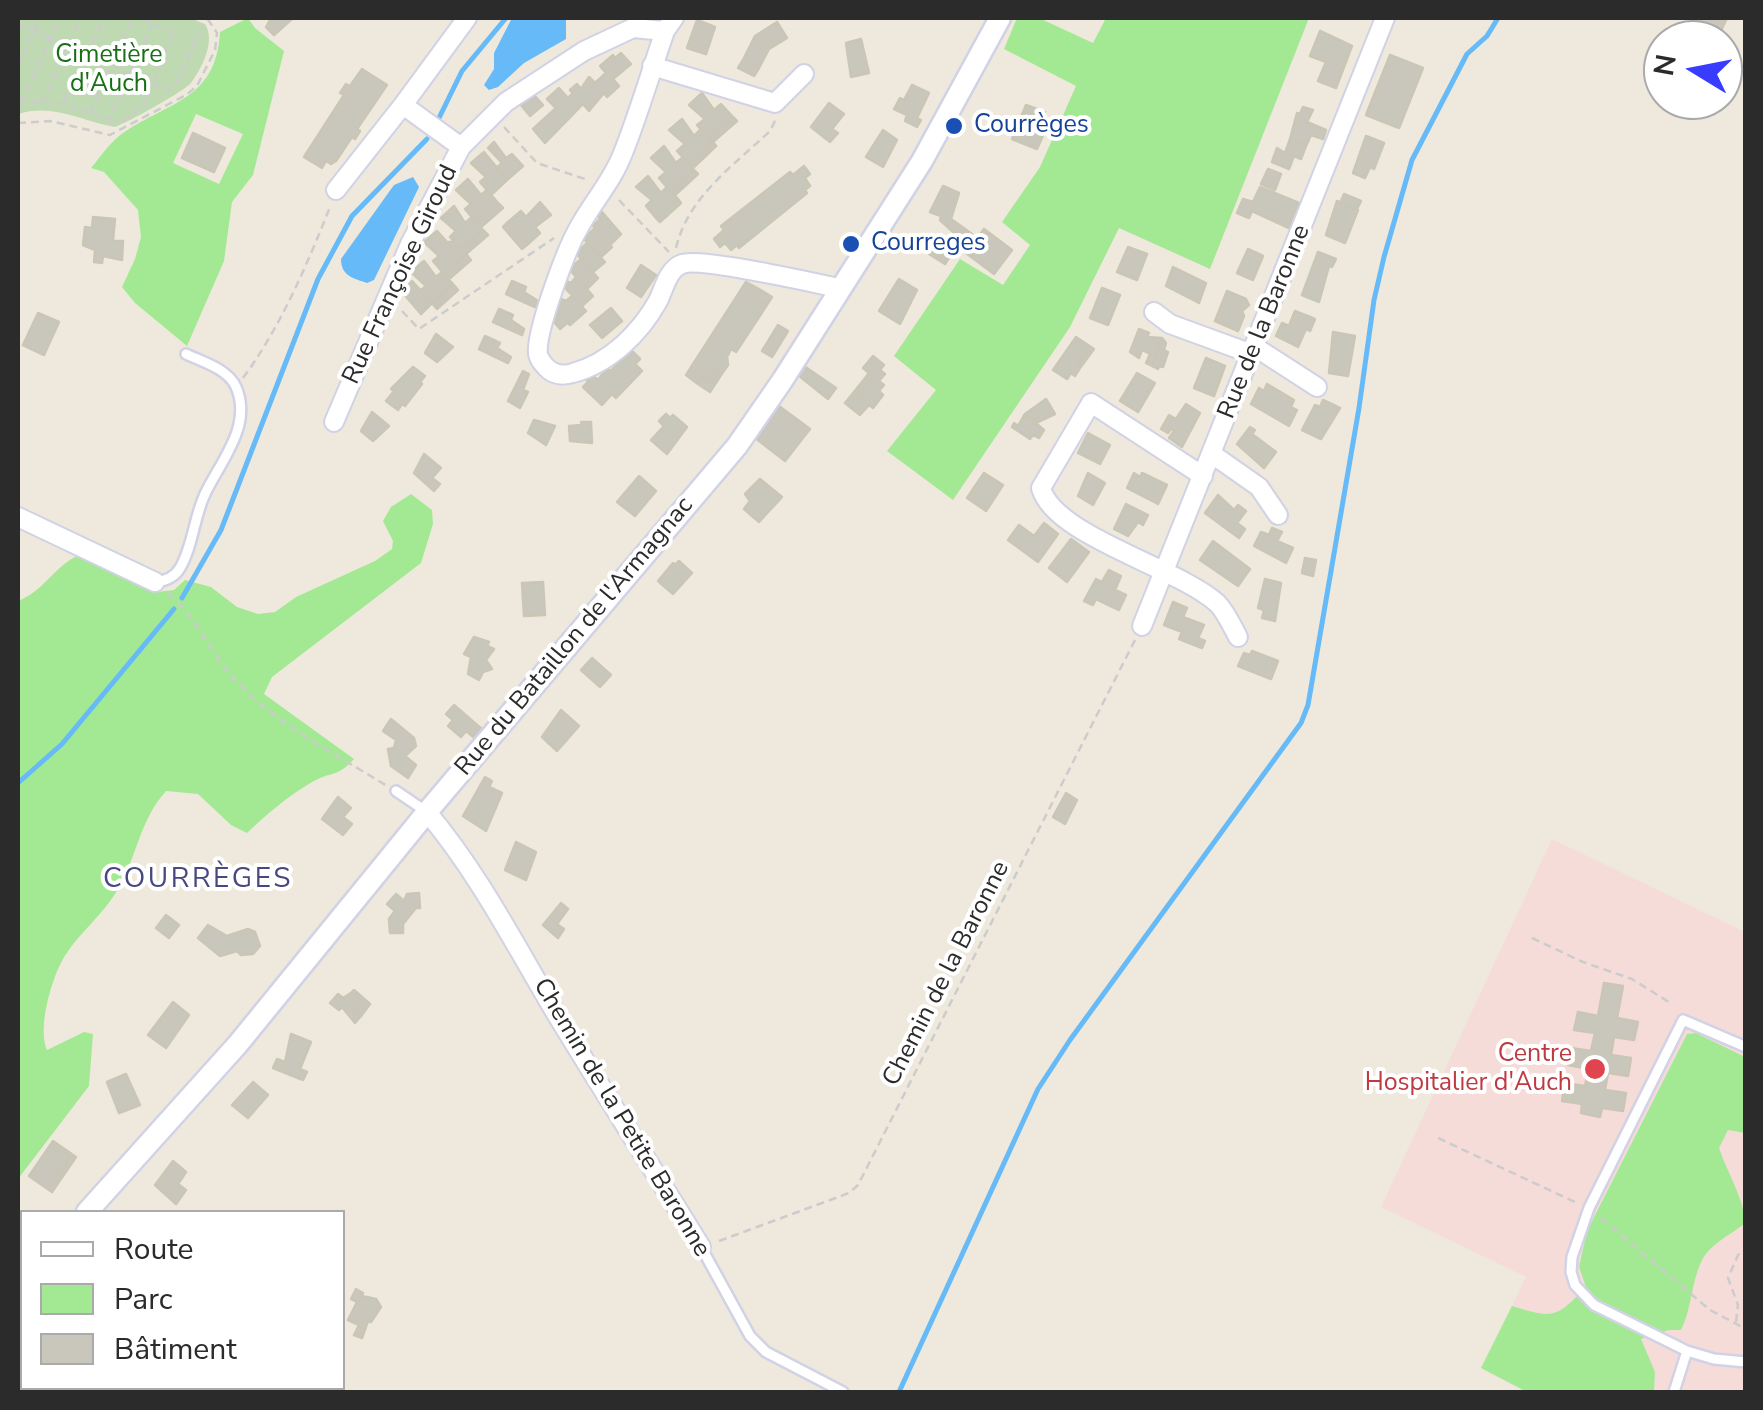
<!DOCTYPE html>
<html>
<head>
<meta charset="utf-8">
<style>
  body { margin:0 }
  #map { position:relative; width:1763px; height:1410px; overflow:hidden; background:#eee9dc; font-family:"Nunito Sans",sans-serif }
  canvas { display:block }
  .frame { position:absolute; inset:0; border:20px solid #2b2b2b; pointer-events:none }
  .legend { position:absolute; left:20px; top:1210px; width:325px; height:180px; box-sizing:border-box; background:#fff; border:2px solid #aaa; margin:0; padding:12px 18px; list-style:none; font-size:30px; color:#2b2b2b }
  .legend li { display:flex; align-items:center; gap:20px; height:50px }
  .legend b { width:50px; border:2px solid #aaa }
  .north { position:absolute; left:1643px; top:20px; width:100px; height:100px; box-sizing:border-box; background:#fff; border:2px solid #aaa; border-radius:50%; rotate:280deg; font-size:28px; font-weight:700; line-height:40px; text-align:center; color:#2b2b2b }
  .north::after { content:''; display:block; margin:auto; width:35px; height:45px; background:#383cff; clip-path:polygon(50% 0,100% 100%,50% 72%,0 100%) }
</style>
</head>
<body>
<div id="map">
<canvas width="1763" height="1410"></canvas>
<div class="frame"></div>
<ul class="legend">
<li><b style="height:12px;background:#fff"></b>Route</li>
<li><b style="height:28px;background:#a3e994"></b>Parc</li>
<li><b style="height:28px;background:#c9c6bc"></b>Bâtiment</li>
</ul>
<div class="north">N</div>
</div>
<script>
const ctx = document.querySelector('canvas').getContext('2d');
ctx.lineJoin = 'round';
function paint(path, color) { ctx.fillStyle = color; ctx.fill(path, 'evenodd'); }
function stroke(path, color, width, dash) { ctx.strokeStyle = color; ctx.lineWidth = width; ctx.lineCap = dash ? 'butt' : 'round'; ctx.setLineDash(dash || []); ctx.stroke(path); }
function label(font, color, halo, rows, align = 'center') {
  ctx.font = font + ' "Nunito Sans",sans-serif'; ctx.lineWidth = 8; ctx.setLineDash([]); ctx.textBaseline = 'middle'; ctx.strokeStyle = halo; ctx.fillStyle = color; for (const [text, x, y, turn = 0] of rows) {
    ctx.save(); ctx.translate(x, y); ctx.rotate((+turn || 0) * Math.PI / 180); ctx.textAlign = isNaN(turn) ? turn : align; if (halo) ctx.strokeText(text, 0, 0); ctx.fillText(text, 0, 0); ctx.restore();
  }
}
const medical = new Path2D(`
  M1552 839 1745 932V1392H1527L1481 1368 1526 1277 1381 1207Z`);
const green = new Path2D(`
  M248 18 255 28 284 51 253 175 232 202 224 261 187 346 135 303 122 287 135 259 141 237 138 210 104 172 91 168C101 156 111 141 123 133 170 101 216 100 220 32ZM196 114 243 134 219 184 173 163Z
  M1017 18H1039L1093 43 1106 18H1309L1210 269 1119 228 1070 327 953 500 887 451 936 390 894 356 960 259 1003 285 1030 245 1002 222 1040 167 1076 86 1004 49Z
  M411 494 432 510 433 524 421 563 272 677 264 694 354 759C337 778 331 771 312 782 288 796 267 814 247 833L231 825 198 794 166 791C138 822 137 860 115 894 101 916 80 933 66 954 52 975 37 1028 47 1050L84 1032 93 1034 89 1086 18 1179V601C44 591 55 565 81 554L156 592 174 590 185 580 211 587 237 607 258 614 275 612 296 597 375 561 392 549 393 541 383 521 391 507Z
  M1696 1033 1745 1057V1133L1728 1130 1719 1148C1727 1172 1745 1201 1745 1223 1731 1235 1711 1243 1702 1260 1691 1282 1692 1308 1681 1330H1669L1641 1339 1655 1372 1654 1392H1527L1481 1368 1512 1306C1554 1319 1556 1318 1586 1287L1579 1267 1587 1231 1687 1034Z`);
const cemetery = new Path2D(`
  M18 18H190L205 24C216 41 202 68 191 83 183 92 127 123 115 127 81 121 53 103 18 114Z`);
const water = new Path2D(`
  M512 18H566V39L524 63 498 87 489 90 484 85 494 69V53Z
  M413 177 419 187 374 280 367 283C353 278 341 276 341 259L394 185Z`);
const stream = new Path2D(`
  M437 122 462 71 506 18
  M182 598 221 530 318 279 352 216 427 139
  M18 783 62 744 174 609
  M899 1392 1038 1089 1070 1040 1301 723 1308 705 1359 408 1374 300 1384 257 1412 160 1467 54 1487 36 1498 18`);
const building = new Path2D(`
  M267 18H293L274 35 266 27 270 20Z
  M1695 18H1727L1719 35 1693 23Z
  M697 20 715 27 706 54 687 48Z
  M777 22 787 38 769 49 759 68 743 60 755 36Z
  M1320 31 1352 46 1336 88 1318 81 1326 62 1310 56Z
  M861 39 869 73 851 77 846 43Z
  M621 53 631 64 613 79 619 86 607 97 604 93 589 111 583 104 545 143 533 129 556 108 547 99 559 88 568 98 573 93 570 90 577 84 581 89 589 77 595 83 606 73 600 66 613 55 615 58Z
  M1390 55 1423 68 1399 128 1366 115Z
  M743 60 759 68 754 76 738 68Z
  M1723 62 1736 68 1729 84 1723 82Z
  M362 69 387 85 357 129 360 131 355 139 352 137 336 161 331 164 326 161 322 168 304 157 344 95 340 93 346 84 350 86Z
  M912 85 929 93 917 118 921 120 917 127 905 121 907 115 894 109 900 98 904 100Z
  M702 93 714 110 721 104 733 117 709 139 697 125 705 119 689 105Z
  M533 94 543 105 530 116 521 105Z
  M829 103 844 114 832 129 838 133 830 142 811 127Z
  M1026 105 1045 112 1041 121 1048 124 1037 149 1012 139Z
  M1303 107 1313 110 1307 122 1326 130 1323 139 1311 135 1306 146 1290 139 1297 113 1300 114Z
  M733 117 737 121 713 142 709 139Z
  M682 119 694 136 701 129 713 142 689 164 677 151 685 144 669 130Z
  M883 130 897 140 883 167 866 157Z
  M193 133 225 148 214 172 182 158Z
  M1366 136 1384 143 1374 169 1370 167 1365 178 1353 173Z
  M1290 139 1306 146 1301 159 1294 156 1289 169 1272 162 1277 148 1285 153Z
  M494 142 506 158 512 154 523 166 507 180 496 168 502 163 488 148Z
  M713 142 716 146 693 168 689 164Z
  M664 146 676 163 683 157 694 170 671 192 659 178 666 172 651 158Z
  M484 152 507 180 491 195 480 182 486 177 471 163Z
  M804 166 810 174 805 178 810 186 805 190 807 193 739 248 737 245 731 250 725 243 720 247 714 239 724 230 721 226 790 172 793 175Z
  M1268 169 1281 174 1275 190 1261 184Z
  M694 170 698 174 674 196 671 192Z
  M648 176 661 193 667 187 678 199 656 218 646 206 652 200 636 187Z
  M468 179 481 195 487 190 498 203 476 222 465 209 471 204 456 190Z
  M943 186 959 193 951 219 972 234 965 243 940 220 941 216 930 212Z
  M1260 187 1299 203 1289 228 1252 211 1249 218 1237 213 1243 199 1253 202Z
  M1344 194 1361 201 1357 209 1340 203Z
  M678 199 681 203 660 222 656 218Z
  M1337 201 1358 210 1345 243 1326 235Z
  M540 202 551 215 535 227 540 233 528 244 508 222 521 211 526 217Z
  M498 203 503 208 481 227 476 222Z
  M454 206 465 223 472 217 483 230 461 249 450 237 456 231 441 218Z
  M602 212 621 234 610 245 593 226 600 219 597 213Z
  M93 217 115 219 113 241H123L122 260 103 256 102 263 94 262 95 250 83 245 85 227 92 228Z
  M508 222 528 244 522 249 503 227Z
  M595 228 612 247 601 257 582 237 586 231 590 233Z
  M984 229 1012 250 994 274 966 253Z
  M483 230 488 235 466 254 461 249Z
  M437 231 447 242H455L466 254 444 274 433 261 439 256 424 242Z
  M936 242 953 252 945 264 929 254Z
  M587 243 605 262 593 272 575 252 578 246 582 248Z
  M1128 247 1147 254 1137 280 1117 272Z
  M1248 249 1263 256 1253 280 1237 273Z
  M1318 252 1336 259 1332 267 1329 266 1319 302 1302 295Z
  M466 254 471 260 449 279 444 274Z
  M581 259 598 278 587 289 569 269 571 263 575 264Z
  M424 261 436 277 442 272 453 284 432 303 421 290 426 286 411 272Z
  M641 265 656 275 641 297 627 288Z
  M1173 267 1206 283 1199 303 1166 286Z
  M576 277 593 296 582 306 565 288 566 281 571 283Z
  M899 279 917 290 900 324 879 311Z
  M412 281 432 303 421 314 402 292Z
  M512 281 526 287 524 292 538 301 535 307 506 294Z
  M746 282 759 289 755 297 763 302 755 314 759 317 736 352 731 349 727 357 728 365 723 372 719 369 711 382 703 376 698 384 686 375Z
  M453 284 458 290 437 309 432 303Z
  M1102 288 1120 295 1108 325 1090 318Z
  M759 289 772 297 759 317 755 314 763 302 755 297Z
  M1227 291 1246 299 1249 305 1242 311 1244 316 1238 331 1215 321Z
  M572 296 586 311 570 325 567 323 560 329 555 323 561 299 566 301Z
  M611 308 622 321 602 338 590 325Z
  M499 309 513 315 511 320 524 329 522 335 493 322Z
  M1295 311 1315 319 1310 331 1306 329 1298 347 1276 336 1282 323 1289 326Z
  M38 313 59 322 44 355 23 345Z
  M778 325 788 331 772 357 762 351Z
  M1139 329 1149 333 1147 337 1162 338 1152 366 1146 363 1150 354 1142 350 1139 358 1130 352Z
  M1333 332 1355 336 1348 376 1329 373Z
  M436 334 453 347 437 362 425 353Z
  M485 336 500 343 497 348 511 357 508 363 479 349Z
  M1076 337 1094 349 1080 368 1077 366 1088 350 1074 340Z
  M1162 338 1166 343 1164 350 1168 352 1163 367 1159 366 1158 369 1152 366Z
  M1074 340 1088 350 1077 366 1080 368 1075 376 1071 373 1067 379 1053 370Z
  M630 349 640 359 635 364 642 371 616 398 612 394 602 405 583 387 588 382 586 379 593 376 598 380 607 368 611 371Z
  M873 356 884 365 880 370 885 374 879 381 884 385 879 391 883 395 873 408 857 395 861 389 858 387 869 373 863 368Z
  M1206 358 1225 366 1214 396 1194 388Z
  M804 366 836 388 828 399 798 375Z
  M413 367 425 376 420 382 422 384 405 406 402 404 398 410 386 401 394 391 391 389Z
  M719 369 723 372 710 392 698 384 703 376 711 382Z
  M523 371 529 374 523 390 528 392 520 408 508 401Z
  M1137 373 1155 383 1138 412 1120 401Z
  M1267 384 1294 400 1291 407 1297 410 1289 426 1251 404 1259 388 1264 391Z
  M858 387 861 389 857 395 869 405 860 415 845 403Z
  M1046 399 1055 414 1038 422 1025 414Z
  M1323 400 1340 408 1321 439 1302 430 1315 405 1320 407Z
  M1186 404 1200 413 1182 447 1169 438 1174 431 1171 429 1168 433 1161 429 1169 415 1176 419Z
  M779 406 810 429 785 461 754 437Z
  M372 412 389 426 373 441 361 431Z
  M666 414 670 418 673 415 687 427 667 454 651 440 664 426 659 421Z
  M1025 414 1044 430 1039 438 1033 435 1030 439 1012 427 1014 423 1018 426Z
  M534 420 555 426 546 445 528 433Z
  M581 422H591L592 443 570 441 569 426 582 425Z
  M1250 427 1255 430 1252 434 1276 452 1264 468 1237 444Z
  M1088 433 1110 445 1100 464 1078 453Z
  M424 454 441 468 432 478 440 484 434 491 414 473Z
  M984 473 1003 485 986 511 967 498Z
  M1088 473 1105 483 1093 505 1078 496Z
  M1134 473 1140 477 1142 473 1167 485 1158 504 1127 488Z
  M639 476 656 491 635 516 617 502Z
  M760 479 782 497 759 522 744 509 750 501 745 494Z
  M1218 495 1234 510 1238 505 1246 511 1237 523 1245 529 1239 538 1205 513Z
  M1126 504 1148 515 1143 525 1138 522 1128 536 1114 529Z
  M1044 523 1058 534 1038 562 1008 540 1019 525 1034 536Z
  M1272 528 1282 532 1277 541 1293 548 1286 563 1254 546 1261 532 1269 535Z
  M1071 539 1089 552 1067 582 1049 568Z
  M1213 541 1250 569 1238 586 1200 560Z
  M1305 558 1316 560 1313 576 1302 573Z
  M679 561 692 573 673 594 658 581 673 563 675 565Z
  M1109 570 1121 576 1115 590 1126 595 1119 610 1096 599 1093 605 1084 601 1096 579 1102 582Z
  M1265 579 1281 583 1275 621 1262 618 1264 610 1258 608Z
  M543 582 545 615 524 616 522 583Z
  M1173 602 1187 608 1183 617 1204 625 1198 638 1205 641 1202 648 1179 639 1182 632 1164 625Z
  M474 637 489 642 487 646 494 649 486 660 492 669 483 672 479 680 468 674 471 657 464 654Z
  M1252 651 1278 661 1271 679 1238 666 1244 653 1250 655Z
  M592 658 611 675 600 687 581 670Z
  M454 705 484 731 476 739 466 731 461 737 448 726 453 720 446 714Z
  M561 710 579 726 557 751 542 737Z
  M391 719 414 738 416 746 405 756 416 765 408 778 391 766 388 749 394 748 396 740 383 731Z
  M485 777 492 781 489 787 502 793 486 831 463 816Z
  M1066 793 1077 800 1065 824 1053 817Z
  M338 797 351 808 343 817 352 824 343 835 322 819Z
  M516 842 536 852 526 880 505 870Z
  M419 893 420 908H416L403 924V933H390L389 919 395 911 387 904 396 894 404 901 407 894Z
  M561 903 568 909 557 924 564 929 558 938 543 925Z
  M166 915 179 925 169 938 156 928Z
  M208 925 227 936 248 929 255 932 260 946 253 954 241 955 237 951 220 956 198 938Z
  M1604 983 1623 986 1617 1018 1638 1022 1634 1040 1614 1037 1611 1055 1631 1058 1628 1076 1608 1073 1605 1090 1626 1093 1623 1111 1602 1108 1600 1117 1581 1113 1582 1104 1562 1101 1565 1083 1585 1086 1589 1069 1568 1065 1571 1048 1591 1051 1595 1033 1574 1030 1578 1012 1598 1016Z
  M354 990 370 1004 361 1016 354 1010 361 1001 351 993Z
  M351 993 361 1001 354 1010 361 1016 355 1023 342 1007 339 1010 330 1003 338 994 343 998Z
  M173 1002 189 1015 166 1048 148 1035Z
  M291 1034 311 1042 300 1069 307 1072 303 1080 273 1068 277 1059 285 1062Z
  M126 1074 140 1105 119 1113 107 1082Z
  M253 1082 268 1095 248 1118 232 1105Z
  M53 1141 76 1157 52 1192 49 1190 70 1157 51 1144Z
  M51 1144 70 1157 49 1190 29 1176Z
  M173 1161 186 1172 178 1184 186 1190 176 1204 155 1185Z
  M356 1289 363 1293 362 1296 376 1299 381 1307 371 1322 368 1321 362 1338 354 1335 359 1325 348 1320 357 1302 351 1299Z
  M87 1388H119L118 1392H85Z`);
const path = new Path2D(`
  M18 24 130 74 153 23
  M18 65 40 18
  M18 101 63 103 109 120 130 74 169 90 179 79 198 34
  M64 101 105 18
  M21 102 60 18
  M41 102 82 18
  M90 112 133 18
  M110 120 122 121 142 107 174 33 142 18
  M18 123 50 121 110 135 186 95 197 86 215 50 217 33 207 18
  M504 127 537 163 588 180
  M619 200 669 252
  M676 248C688 197 733 166 770 131L776 119
  M402 311 419 329 554 238
  M243 378C280 328 307 265 330 207
  M168 593C196 616 210 652 234 679 277 725 334 753 387 786
  M1532 938 1583 962 1632 979 1672 1004
  M1438 1138 1577 1203
  M1601 1218 1710 1310 1746 1329
  M719 1241 849 1193 858 1185 1135 640
  M1736 1322 1738 1305 1728 1278 1738 1255 1746 1249`);
const service = new Path2D(`
  M155 582C165 581 175 577 180 568 193 546 194 517 205 494 220 462 253 426 236 387 228 369 203 362 186 354
  M396 791 427 812
  M1746 1047 1683 1020 1589 1208 1572 1257 1571 1272 1575 1285 1594 1305 1687 1351 1714 1359 1746 1362
  M701 1247 750 1336 766 1352 843 1392
  M285 1392 286 1388
  M1674 1392 1687 1351`);
const minor = new Path2D(`
  M665 31C651 71 639 113 623 153 612 182 591 204 577 231 566 251 535 333 538 354 539 359 542 363 546 367 553 375 563 376 573 373 610 363 640 333 658 301 664 289 668 269 682 264 700 257 813 283 839 288
  M652 66 775 103 804 74
  M403 105 467 18
  M336 190 403 105 461 147
  M1154 312 1170 324 1252 354
  M1255 347 1317 387
  M334 422 410 244 461 147 506 102 584 51 633 28 665 31 674 18
  M1212 454 1259 487 1278 515
  M1203 476 1091 403 1041 488C1054 536 1177 567 1217 603 1226 612 1232 626 1238 637
  M18 517 155 582
  M1142 626 1385 18
  M427 812C479 874 514 943 555 1012 603 1091 653 1169 701 1247
  M255 1388 258 1392`);
const tertiary = new Path2D(`
  M87 1212 238 1044 427 812 737 446 782 381 922 161 1000 18
  M18 1291 22 1285`);
const markers = [
  [954,126,10,"#1a4fb4"],
  [851,244,10,"#1a4fb4"],
  [1595,1069,12,"#e0444e"]
];
const parkNames = [
  ["Cimetière",109,56],
  ["d'Auch",109,85]
];
const transitNames = [
  ["Courrèges",974,126],
  ["Courreges",871,244]
];
const streetNames = [
  ["Rue Françoise Giroud",401,275,-65],
  ["Rue de la Baronne",1265,322,-68],
  ["Rue du Bataillon de l'Armagnac",575,637,-50],
  ["Chemin de la Baronne",947,974,-63],
  ["Chemin de la Petite Baronne",621,1118,59]
];
const healthNames = [
  ["Centre",1572,1055],
  ["Hospitalier d'Auch",1572,1084]
];
const neighbourhoodNames = [
  ["COURRÈGES",198,880]
];
paint(medical, '#f5dcd9');
paint(green, '#a3e994');
paint(cemetery, '#bfd9b2');
paint(water, '#67baf8');
stroke(stream, '#67baf8', 5);
paint(building, '#c9c6bc');
stroke(building, '#cac6b5', 2.5);
stroke(service, '#d1d2e5', 14);
stroke(minor, '#d1d2e5', 22);
stroke(tertiary, '#d1d2e5', 25);
stroke(path, '#ccc', 2.5, [8, 5]);
stroke(service, '#fff', 9);
stroke(minor, '#fff', 18);
stroke(tertiary, '#fff', 20);
for (const [x, y, r, color] of markers) { const dot = new Path2D(); dot.arc(x, y, r, 0, 2 * Math.PI); ctx.fillStyle = color; ctx.fill(dot); stroke(dot, '#fff', 4); }
label('25px', '#186f15', '#fff', parkNames);
label('25px', '#164399', '#fff', transitNames, 'left');
label('25px', '#2b2b2b', '#fff', streetNames);
label('25px', '#be3a42', '#fff', healthNames, 'right');
ctx.letterSpacing = '2.5px';
label('28px', '#474880', '#fff', neighbourhoodNames);
ctx.letterSpacing = '0px';
</script>
</body>
</html>
